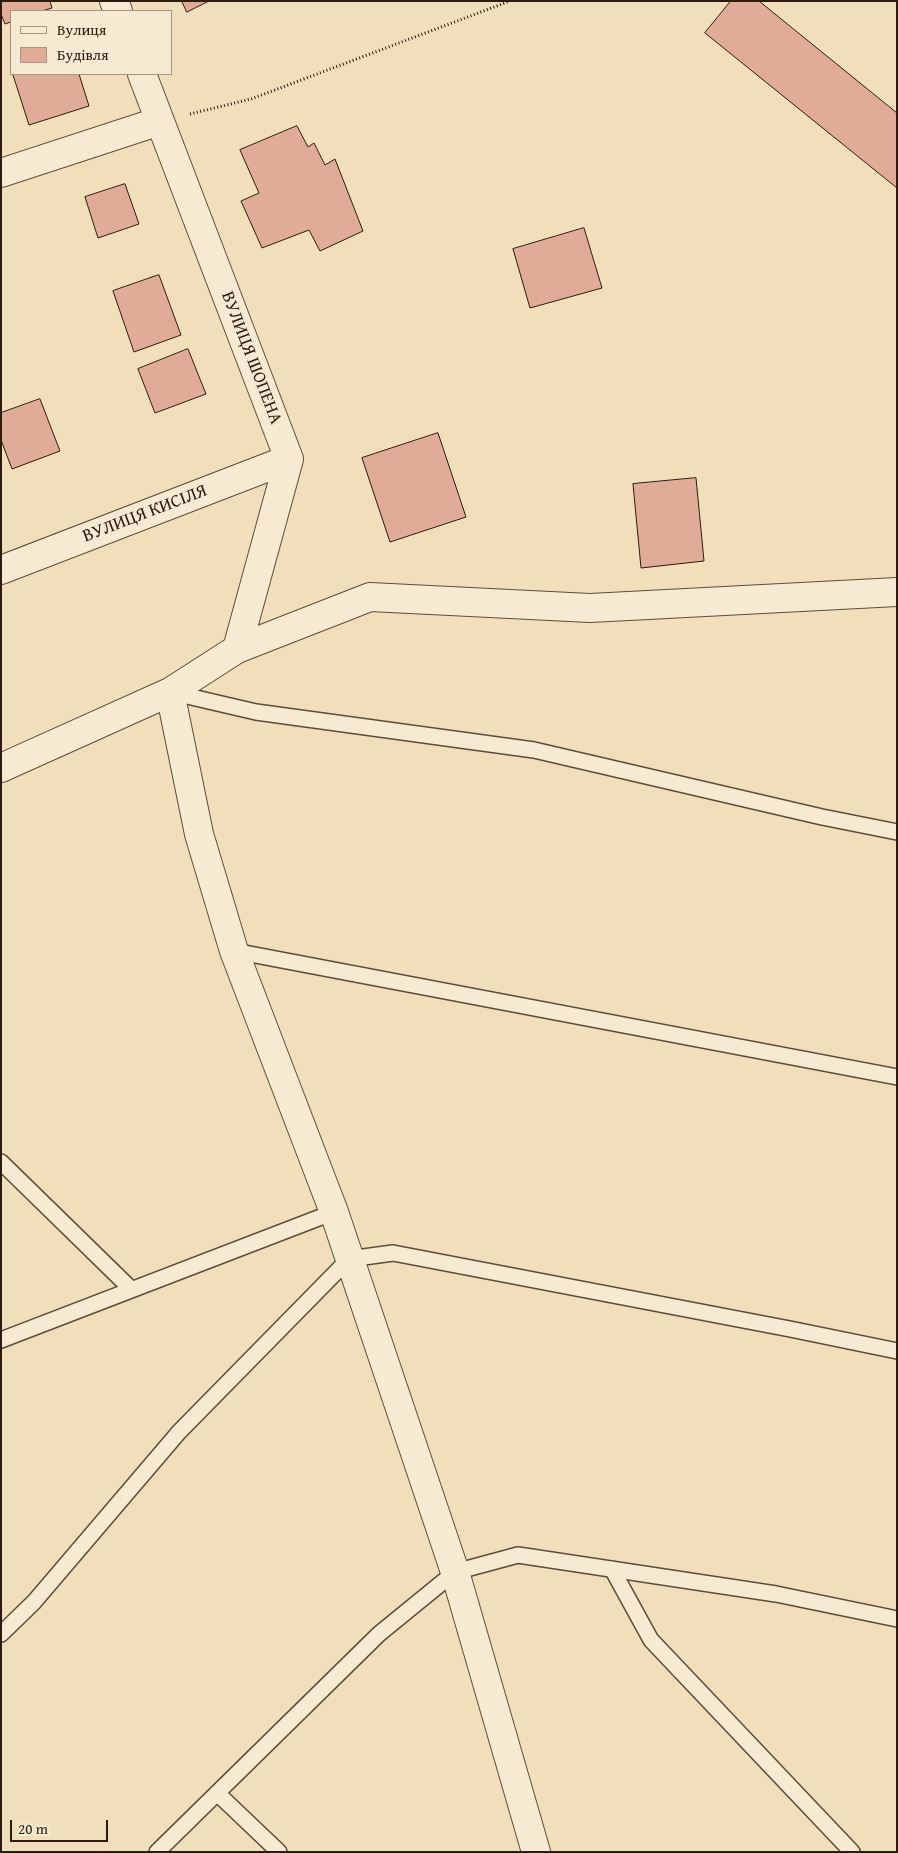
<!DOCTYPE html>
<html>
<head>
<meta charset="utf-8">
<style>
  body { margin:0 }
  #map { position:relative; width:898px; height:1853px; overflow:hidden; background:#f1dfbc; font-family:"Gentium Book Plus",serif }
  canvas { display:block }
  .frame { position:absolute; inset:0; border:2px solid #2c1b0e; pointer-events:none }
  .legend { position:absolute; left:10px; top:10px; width:162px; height:65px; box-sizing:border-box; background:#f6ead3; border:1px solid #a59784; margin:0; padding:6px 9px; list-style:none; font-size:15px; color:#2c1b0e }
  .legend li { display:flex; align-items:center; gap:10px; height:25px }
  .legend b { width:25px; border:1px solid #a59784 }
  .scale { position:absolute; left:10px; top:1820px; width:98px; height:22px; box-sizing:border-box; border:2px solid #2c1b0e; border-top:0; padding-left:6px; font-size:15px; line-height:18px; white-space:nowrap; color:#2c1b0e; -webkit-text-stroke:4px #f6ead3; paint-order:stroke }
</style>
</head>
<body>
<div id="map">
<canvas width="898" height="1853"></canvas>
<div class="frame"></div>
<ul class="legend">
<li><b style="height:6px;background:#f6ead3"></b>Вулиця</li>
<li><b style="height:14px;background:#e1ac97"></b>Будівля</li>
</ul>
<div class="scale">20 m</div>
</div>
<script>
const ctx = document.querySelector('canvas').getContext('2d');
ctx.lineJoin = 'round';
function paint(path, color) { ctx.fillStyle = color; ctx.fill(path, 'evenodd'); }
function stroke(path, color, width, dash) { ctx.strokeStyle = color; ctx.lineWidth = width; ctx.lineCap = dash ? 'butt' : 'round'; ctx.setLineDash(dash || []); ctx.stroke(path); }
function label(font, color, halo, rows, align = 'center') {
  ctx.font = font + ' "Gentium Book Plus",serif'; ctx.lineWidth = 4; ctx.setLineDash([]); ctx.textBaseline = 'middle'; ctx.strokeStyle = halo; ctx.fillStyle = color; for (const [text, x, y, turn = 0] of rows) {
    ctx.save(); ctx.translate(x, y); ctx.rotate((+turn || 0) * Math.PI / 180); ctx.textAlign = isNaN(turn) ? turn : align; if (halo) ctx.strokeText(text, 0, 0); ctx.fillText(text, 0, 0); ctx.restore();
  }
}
const building = new Path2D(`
  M1 1H50L52 8 42 11H11V22L5 24 1 14Z
  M182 1H209L187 12Z
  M731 1H759L897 113V188L705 33Z
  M17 74H79L89 106 29 125 13 75Z
  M297 126 308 147 314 143 325 165 335 159 363 231 320 251 309 230 262 248 241 201 259 193 240 150Z
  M125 184 139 224 98 238 85 197Z
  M584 228 602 288 530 308 513 249Z
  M159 275 181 335 134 352 113 291Z
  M188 349 206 394 155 413 138 369Z
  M40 399 60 451 12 469 1 440V413Z
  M438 433 466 517 390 542 362 458Z
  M696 478 704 561 641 568 633 484Z`);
const path = new Path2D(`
  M190 114 251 99 510 1`);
const service = new Path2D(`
  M170 692 256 712 534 750 822 817 897 832
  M234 951 897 1077
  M1 1162 131 1289
  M1 1340 334 1212
  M612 1569 651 1640 852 1852
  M1 1634 34 1602 179 1432 349 1259 393 1253 790 1329 897 1351
  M217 1793 279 1852
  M157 1852 379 1634 455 1572 518 1555 776 1594 897 1619`);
const minor = new Path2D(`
  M114 1 118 11
  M142 74 289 459 237 649
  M1 173 160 121
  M1 570 289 459
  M170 692 199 834 234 951 334 1212 455 1572 536 1852
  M1 768 170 692 237 649 370 597 590 608 897 592`);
const streetNames = [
  ["ВУЛИЦЯ ШОПЕНА",251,358,69],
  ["ВУЛИЦЯ КИСІЛЯ",145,514,-21]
];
paint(building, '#e1ac97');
stroke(building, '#2c1b0e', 1);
stroke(service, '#5d4c3a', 18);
stroke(minor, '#5d4c3a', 30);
stroke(path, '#2c1b0e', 3, [1, 2.5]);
stroke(service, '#f6ead3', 15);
stroke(minor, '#f6ead3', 28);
label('18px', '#2c1b0e', '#f6ead3', streetNames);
</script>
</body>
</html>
